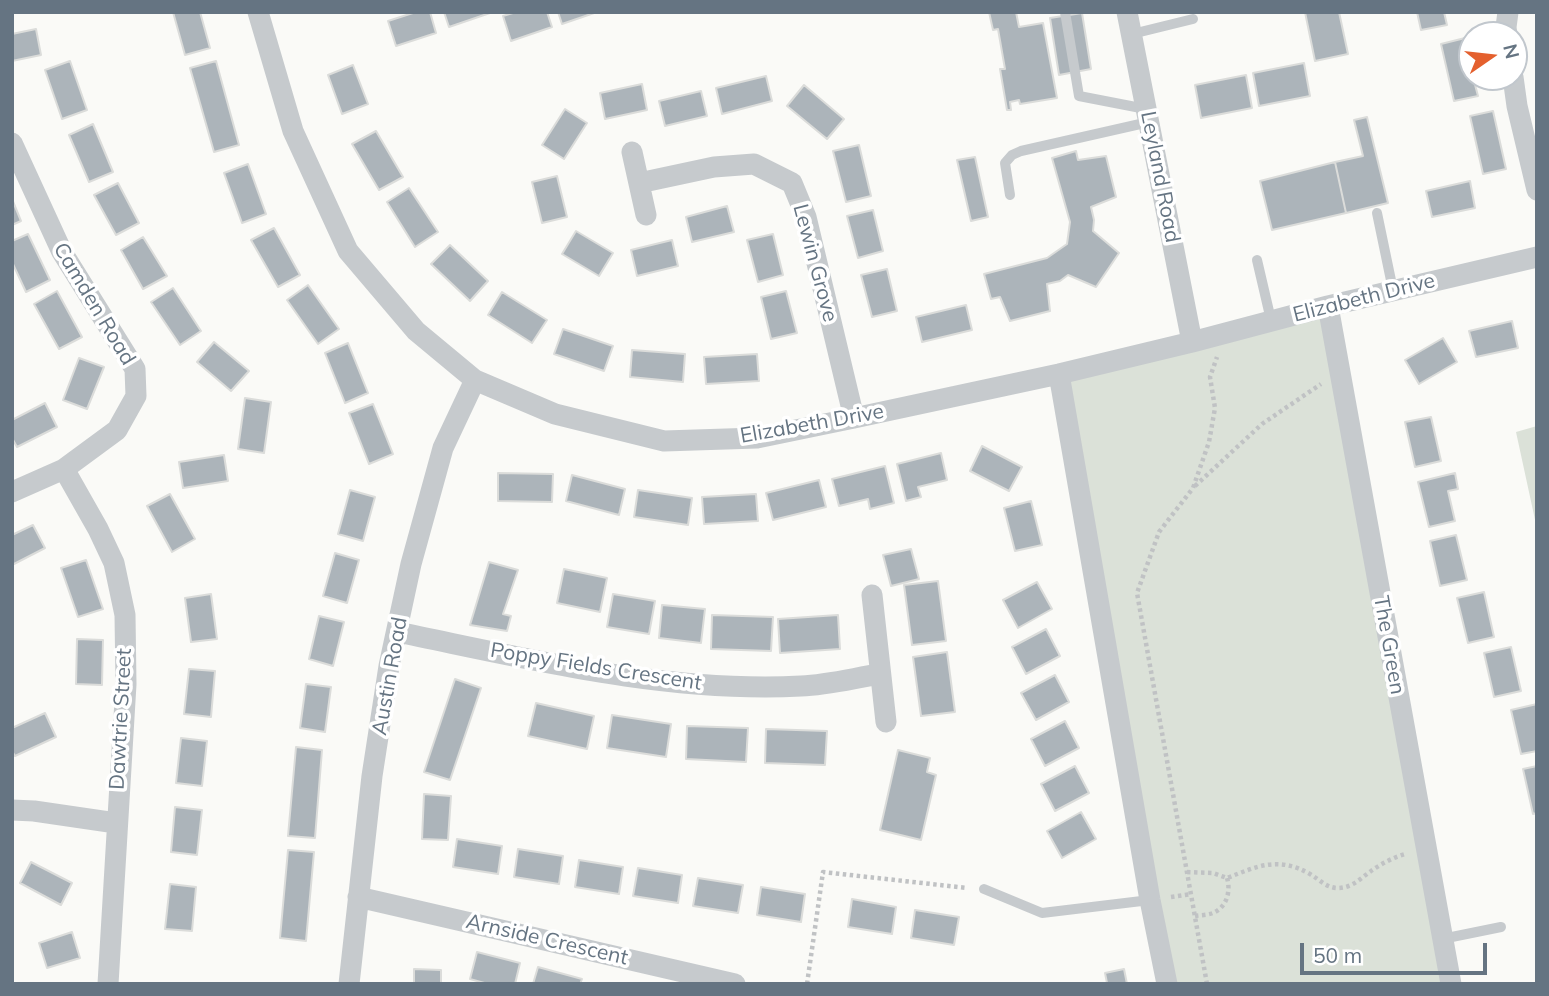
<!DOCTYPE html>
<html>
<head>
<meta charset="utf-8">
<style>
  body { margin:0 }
  #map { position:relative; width:1549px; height:996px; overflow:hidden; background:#fafaf7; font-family:Mulish,sans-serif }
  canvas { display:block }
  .frame { position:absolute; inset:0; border:14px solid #657482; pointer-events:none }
  .north { position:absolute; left:1458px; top:21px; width:70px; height:70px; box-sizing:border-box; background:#fff; border:2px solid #c1c7cd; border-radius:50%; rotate:76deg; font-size:19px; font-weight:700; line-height:28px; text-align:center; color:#657482 }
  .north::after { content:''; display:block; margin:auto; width:24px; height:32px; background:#e4602e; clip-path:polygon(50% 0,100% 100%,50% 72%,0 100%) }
  .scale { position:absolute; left:1300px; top:943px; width:187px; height:32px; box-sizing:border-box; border:4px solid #657482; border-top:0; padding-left:9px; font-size:21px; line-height:24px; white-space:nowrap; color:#657482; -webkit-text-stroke:5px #fff; paint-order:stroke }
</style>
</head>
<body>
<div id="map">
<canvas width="1549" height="996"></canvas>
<div class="frame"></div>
<div class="north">N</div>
<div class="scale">50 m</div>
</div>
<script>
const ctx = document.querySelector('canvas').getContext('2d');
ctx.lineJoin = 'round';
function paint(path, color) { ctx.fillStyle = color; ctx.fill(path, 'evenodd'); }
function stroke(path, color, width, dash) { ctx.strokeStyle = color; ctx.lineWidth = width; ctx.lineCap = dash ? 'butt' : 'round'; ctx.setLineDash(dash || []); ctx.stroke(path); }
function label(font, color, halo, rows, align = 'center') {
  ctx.font = font + ' Mulish,sans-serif'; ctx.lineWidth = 7; ctx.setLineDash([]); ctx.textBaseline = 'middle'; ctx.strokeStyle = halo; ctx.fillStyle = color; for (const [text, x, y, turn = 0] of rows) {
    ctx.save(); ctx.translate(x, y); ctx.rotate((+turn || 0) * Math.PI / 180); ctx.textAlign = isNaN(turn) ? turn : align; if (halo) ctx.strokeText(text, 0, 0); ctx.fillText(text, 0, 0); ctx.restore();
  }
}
const green = new Path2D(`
  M1328 306 1455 984H1176L1059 374Z
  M1537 426V529L1516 432Z`);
const building = new Path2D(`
  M173 12H200L210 48 185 55Z
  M416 12H430L436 33 396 46 388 21Z
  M444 12H489L490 13 449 27Z
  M516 12H547L552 27 511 41 503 16Z
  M558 12H597L562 24Z
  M989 12H1016L1019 27 1043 23 1057 98 1020 104 1019 100 1010 102 1011 110H1007L1000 69H1005L998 29 993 30Z
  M1305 12H1339L1348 54 1315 61Z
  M1417 12H1444L1447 25 1421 30Z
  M1082 13 1091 69 1059 75 1050 18Z
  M36 29 41 55 12 61V34Z
  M1465 38 1472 77H1473L1478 96 1454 101 1441 44Z
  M70 61 87 110 62 119 45 70Z
  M216 61 239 145 214 152 190 68Z
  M1304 63 1310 96 1259 106 1253 73Z
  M353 65 368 104 342 114 328 75Z
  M1246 75 1252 108 1201 118 1195 85Z
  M766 76 772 101 722 114 716 88Z
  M642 84 647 110 605 119 600 93Z
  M804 85 844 119 827 139 787 106Z
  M701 91 707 116 665 126 659 101Z
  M565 109 587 123 564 159 542 145Z
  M1493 111 1506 169 1483 174 1470 116Z
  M1367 117 1388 203 1346 213 1335 162 1363 156 1354 120Z
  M93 124 113 172 89 182 69 135Z
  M376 131 403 177 379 190 352 144Z
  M859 145 871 196 846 202 833 151Z
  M1076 151 1078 160 1106 156 1116 197 1091 207 1094 220 1093 231 1119 253 1096 287 1068 275 1060 281 1047 284 1050 311 1010 321 1000 297 991 299 984 274 1047 258 1067 244 1070 222 1052 158Z
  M975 157 988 217 971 221 957 160Z
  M1335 162 1346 213 1272 230 1260 181Z
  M248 164 266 214 242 223 224 173Z
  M557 176 567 217 542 223 532 182Z
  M1470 181 1475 208 1432 217 1426 191Z
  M118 183 139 223 116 235 94 195Z
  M409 188 438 232 415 247 387 202Z
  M12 199 21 221 12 225Z
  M727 206 734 232 692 242 686 217Z
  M873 210 883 251 858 258 847 216Z
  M274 228 300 275 278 287 251 240Z
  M576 231 613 253 599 276 562 254Z
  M28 234 50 280 26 292 12 262V241Z
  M773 234 783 275 758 282 747 240Z
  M143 237 167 276 143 289 121 250Z
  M672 240 678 266 637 276 631 250Z
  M450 245 488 281 470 301 431 264Z
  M887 269 897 311 872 317 861 275Z
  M308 285 339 329 318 344 287 300Z
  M173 288 201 331 180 345 151 302Z
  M57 291 82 337 59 349 34 304Z
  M786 291 797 333 771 339 761 297Z
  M502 292 547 320 532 343 488 315Z
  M966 305 972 330 922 342 916 317Z
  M1512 321 1518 348 1476 357 1469 331Z
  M563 329 613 346 604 371 554 354Z
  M1443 338 1457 362 1419 384 1405 360Z
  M214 342 249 371 231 391 197 362Z
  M348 343 368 393 345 403 325 353Z
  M632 350 685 354 683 382 630 377Z
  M757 354 759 381 706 384 704 357Z
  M79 358 104 367 87 409 63 400Z
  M245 398 271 402 264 453 238 449Z
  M45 403 57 427 17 447 12 438V420Z
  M373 404 393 454 369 464 349 413Z
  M1431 417 1441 461 1415 467 1405 422Z
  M982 446 1022 467 1009 491 970 471Z
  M941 453 947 480 918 487 921 497 906 501 897 464Z
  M224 455 228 481 183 488 179 462Z
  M885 466 894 503 870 509 868 499 839 506 832 479Z
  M498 473 553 474 552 502 498 501Z
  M1455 473 1458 489 1448 491 1455 521 1429 527 1418 482Z
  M572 475 625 489 619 515 566 501Z
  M819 480 826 507 773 520 766 493Z
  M350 490 375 497 363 541 338 534Z
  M638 490 692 498 688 525 634 517Z
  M170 494 195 539 172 552 147 506Z
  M756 494 758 521 704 524 702 497Z
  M1031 501 1042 545 1015 551 1004 508Z
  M33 525 45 548 12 565V535Z
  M1456 535 1467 580 1440 586 1430 541Z
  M911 549 919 579 891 586 883 555Z
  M335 553 359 560 347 603 323 596Z
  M86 560 103 609 78 617 61 568Z
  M489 562 518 570 503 614 511 616 507 631 470 625Z
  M564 569 607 578 600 612 557 603Z
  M938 581 946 641 912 645 904 585Z
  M1037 582 1052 609 1018 628 1003 600Z
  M1484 592 1494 637 1468 643 1457 598Z
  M211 594 217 639 191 642 185 598Z
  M613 594 655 601 649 634 607 627Z
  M662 605 705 609 701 643 659 638Z
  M712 615 773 617 771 651 711 649Z
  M838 615 840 649 780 653 778 619Z
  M319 616 344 622 333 666 309 659Z
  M1046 629 1060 656 1026 674 1012 647Z
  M77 639 103 640 102 685 76 684Z
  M1511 647 1521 691 1494 697 1484 653Z
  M947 652 955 712 921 716 913 657Z
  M189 669 215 671 211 717 184 714Z
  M1055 675 1069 702 1036 720 1021 693Z
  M455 679 481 688 450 780 424 772Z
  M306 684 331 687 325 732 300 728Z
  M536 703 594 716 587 749 528 736Z
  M1537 704V751L1521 754 1511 710Z
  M45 713 56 737 15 756 12 751V728Z
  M612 715 671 724 666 757 607 748Z
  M1065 721 1079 748 1045 766 1031 739Z
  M687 726 748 728 746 762 686 759Z
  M766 729 827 731 825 765 765 763Z
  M181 738 207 741 202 786 176 783Z
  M296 747 322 750 315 838 288 836Z
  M898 750 930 758 927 772 936 775 921 840 880 830Z
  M1075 766 1089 793 1055 811 1041 784Z
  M1537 766V813L1533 814 1523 769Z
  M424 794 451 796 448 840 422 839Z
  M175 807 202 810 197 855 171 852Z
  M1081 812 1096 839 1062 858 1047 831Z
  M457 839 502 846 498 874 453 867Z
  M518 849 563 856 559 884 514 877Z
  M288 850 314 852 306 941 280 938Z
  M579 860 623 867 619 894 575 887Z
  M31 862 72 883 61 905 20 883Z
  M638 868 682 875 678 903 633 896Z
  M698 878 743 885 738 913 693 906Z
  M170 884 196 887 192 931 165 929Z
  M761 887 805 894 801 922 757 915Z
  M852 899 896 907 892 934 848 927Z
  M915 910 959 917 954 945 911 938Z
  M72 932 80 958 47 968 39 943Z
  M477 952 520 963 515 984H488L470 979Z
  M538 967 582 979 580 984H533Z
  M414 969 441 970V984H414Z
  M1124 969 1127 984H1104L1107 983 1105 973Z`);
const path = new Path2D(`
  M1195 486 1262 424 1321 384
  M1187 872 1213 873 1227 878C1258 866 1278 856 1310 874 1319 879 1326 888 1338 888 1352 888 1361 878 1371 871 1381 864 1394 857 1405 854
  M1171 897 1191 894
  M1195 916C1201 915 1208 915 1213 913 1227 907 1231 891 1227 878
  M807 984 823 872 967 888
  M1207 984 1137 593 1159 532 1193 488 1209 442 1215 408 1210 377 1217 357`);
const lane = new Path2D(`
  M1065 12 1079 96 1146 109
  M1132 34 1193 19
  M1010 195 1005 163 1012 155 1021 151 1149 122
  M1377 213 1393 290
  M1257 260 1271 320
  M984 889 1042 913 1150 900
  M1442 939 1501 927`);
const street = new Path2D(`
  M258 12 293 131 348 251 416 331 475 380 555 414 664 441 757 438 854 418 1059 374 1192 342 1328 306 1537 257
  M1127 12 1192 342
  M1507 35 1506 27 1508 12
  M1513 77 1517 106 1537 190
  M12 143 62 252 135 369 136 396 117 430 64 469 12 492
  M632 152 646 215
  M639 183 714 167 754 164 792 183 806 217 854 418
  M1328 306 1451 984
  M1059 374 1150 900 1167 984
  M64 469 98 529 114 563 125 615 126 684 108 984
  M872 595 886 722
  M397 632C530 659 665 693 801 686 828 685 854 678 880 674
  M12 810 34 811 116 823
  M358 897 735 984
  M349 984 372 776 389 666 411 564 443 448 475 380`);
const streetNames = [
  ["Leyland Road",1160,177,79],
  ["Lewin Grove",815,263,75],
  ["Elizabeth Drive",1364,298,-14],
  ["Camden Road",94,304,59],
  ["Elizabeth Drive",812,424,-10],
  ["The Green",1389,645,80],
  ["Poppy Fields Crescent",596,667,9],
  ["Austin Road",390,676,-80],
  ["Dawtrie Street",121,719,-87],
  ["Arnside Crescent",547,940,13]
];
paint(green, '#dbe1d8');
paint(building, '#acb4ba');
stroke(building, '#dbdcda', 2);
stroke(path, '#c0c2c4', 4.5, [3.5, 3.5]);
stroke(lane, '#c6cacd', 10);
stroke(street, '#c6cacd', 21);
label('21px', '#657482', '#fff', streetNames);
</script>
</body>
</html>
